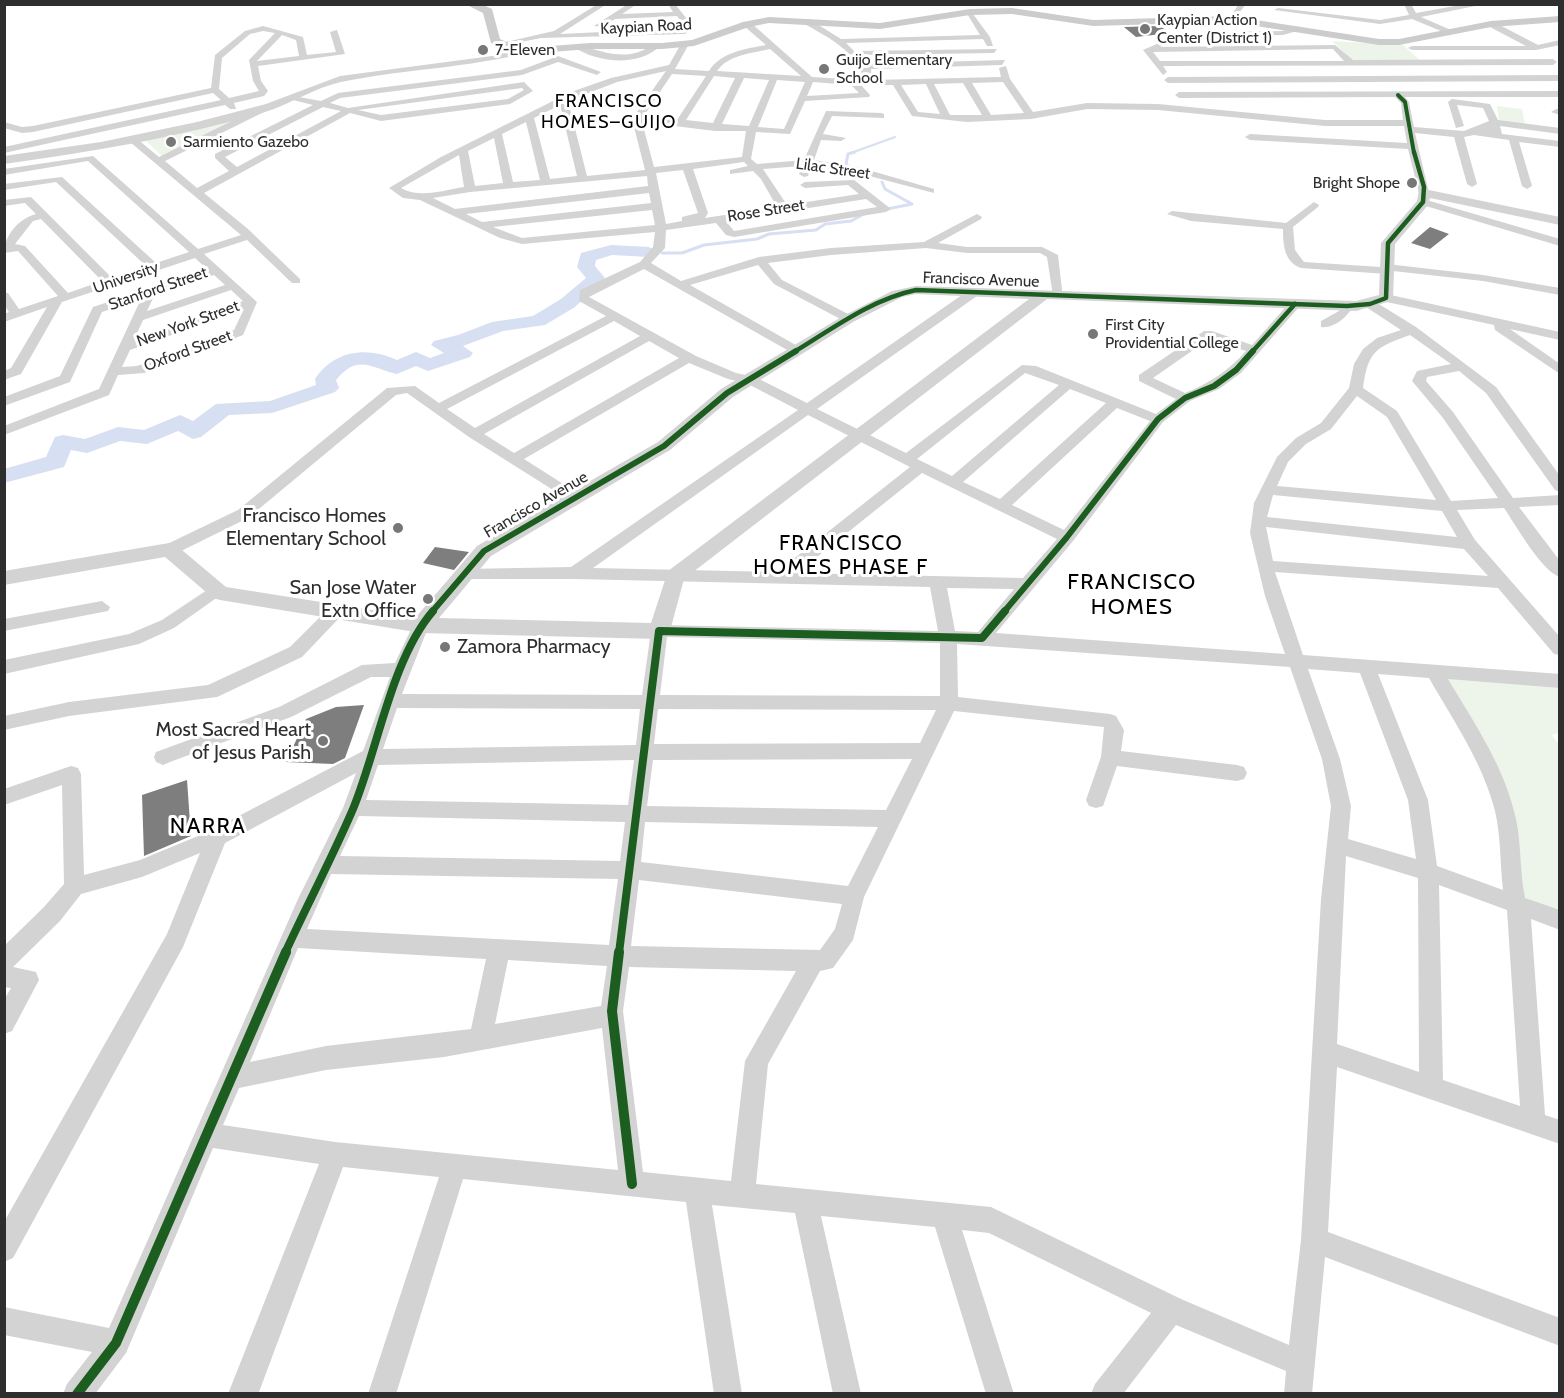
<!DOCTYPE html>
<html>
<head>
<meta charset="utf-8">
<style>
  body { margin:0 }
  #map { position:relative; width:1564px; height:1398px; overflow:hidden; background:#fff; font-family:Cabin,sans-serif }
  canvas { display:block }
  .frame { position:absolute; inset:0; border:6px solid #2e2e2e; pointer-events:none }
</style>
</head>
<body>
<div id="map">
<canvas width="1564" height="1398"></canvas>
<div class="frame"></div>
</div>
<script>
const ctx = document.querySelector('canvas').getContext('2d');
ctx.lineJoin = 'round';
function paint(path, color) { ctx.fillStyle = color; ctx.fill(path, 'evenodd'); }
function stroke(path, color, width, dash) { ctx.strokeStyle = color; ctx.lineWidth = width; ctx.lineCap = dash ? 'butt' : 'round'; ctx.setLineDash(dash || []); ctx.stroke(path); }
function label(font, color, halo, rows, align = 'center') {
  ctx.font = font + ' Cabin,sans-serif'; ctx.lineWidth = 6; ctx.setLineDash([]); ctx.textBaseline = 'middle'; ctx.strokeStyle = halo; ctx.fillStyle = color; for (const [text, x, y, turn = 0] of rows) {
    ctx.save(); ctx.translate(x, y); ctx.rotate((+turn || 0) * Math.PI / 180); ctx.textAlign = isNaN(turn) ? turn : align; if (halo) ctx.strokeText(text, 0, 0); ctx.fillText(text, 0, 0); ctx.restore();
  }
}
const green = new Path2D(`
  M1332 41 1403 45 1421 61H1353Z
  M1497 106 1522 109 1525 124 1499 121Z
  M239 118 162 156 145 140Z
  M1447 677 1559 686V733L1552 735 1560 746 1559 909 1523 900 1514 810Z`);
const streamFar1 = new Path2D(`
  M851 153 895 137`);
const stream = new Path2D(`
  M855 152 848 154 846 164 856 173 865 175
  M882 182 885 189 912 204 887 209
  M662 253H682L704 245 757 239 769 234 816 230 825 224 851 221 864 214`);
const river = new Path2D(`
  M611 245 649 247 658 252 649 257 612 255 596 260 595 266 605 278 575 307 545 325 503 331 463 346 473 353 470 357 428 371 416 366 397 374C371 368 358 353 336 380L339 388 335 392 272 413 229 415 201 437 193 439 178 431 147 444 120 441 87 453 71 450 64 467 4 483V469L46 457 55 437 63 435 85 439 118 427 144 430 180 415 193 421 216 404 270 401 316 385 315 379C334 350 367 346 397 360L416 352 430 358 444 353 431 345 434 341 458 335 492 322 533 316 561 299 586 278 577 267 581 253Z`);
const building = new Path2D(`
  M1160 26 1170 33 1136 37 1124 27Z
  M1430 227 1449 234 1430 249 1411 243Z
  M435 547 469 552 454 570 423 563Z
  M364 705 345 758 333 764 286 762 306 719 336 707Z
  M187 780 191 836 144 856 142 795Z`);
const minor = new Path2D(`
  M598 4H607L560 34 686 28 677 16 615 19 607 24H620L617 28 594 26 628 4H637L622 14 673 12 668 4H675L694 28 685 34 541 38 501 46 497 44 554 31Z
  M1239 4H1246L1233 21H1227Z
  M1404 4H1411L1416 13 1466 4H1485L1421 17 1451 30 1448 34 1412 19 1380 24 1274 10 1278 8 1380 20 1409 15Z
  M970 10 990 37 993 46H987L983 39 846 43 854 51 997 49 994 53 859 55 868 64 1005 60 1002 65 871 69 872 80 1001 77 999 68 1006 66 1010 79 1033 112 1087 103 1158 104 1325 120H1403L1401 103 1395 97 1179 98 1175 95 1179 92 1560 91V97H1405L1409 102 1414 127 1464 131 1489 121 1483 108 1457 105 1464 126 1456 128 1448 102 1452 99 1490 104 1498 120 1560 128V134L1500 126 1502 134 1560 141V147L1519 142 1532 186 1527 189 1522 186 1509 140 1474 135 1464 137 1477 184 1472 187 1467 184 1454 137 1415 133 1429 193 1424 196 1419 193 1408 149 1250 140 1245 137 1250 134 1407 143 1404 126H1325L1158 110 1087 109 1031 119 967 122 912 116 893 85H861L870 95 869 97 805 101 790 134 756 132 751 159 757 164 804 160 826 111 881 113 884 114V118L832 116 823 134 846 138 841 141 821 140 814 160 858 167 934 189V193L858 173 812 166 808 176 804 177 799 174 802 166 763 169 787 205 859 194 848 185 805 188 800 185 805 182 854 180 891 209 886 212 734 237 726 235 716 223 666 230 665 248 651 263 681 281 759 257 831 248 924 242 977 214 982 217 981 219 938 243 967 247H1042L1058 255 1063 299 1053 296 1047 257 1040 253H967L926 248 831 255 768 263 782 280 852 316V322L848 323 774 284 758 265 690 285 801 348V354L796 355 644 269 589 297 696 356 736 373 755 377 807 403 969 290H977V296L817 409 906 453 1022 365 1036 366 1156 414 1176 399 1139 381V375L1204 331H1212L1252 345 1291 301H1299V307L1241 373 1219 389 1190 401 1163 422 1073 541 996 633 1285 654 1265 596 1250 533 1254 503 1277 457 1296 438 1321 423 1349 388 1354 364 1363 349 1377 338 1401 330 1366 307V301H1374L1416 327 1496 387 1560 476V492L1555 490 1486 393 1459 371 1427 377 1426 381 1453 412 1513 498 1560 495V505L1519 507 1560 561V577C1542 572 1515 524 1504 508L1457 510 1475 540 1560 637V655L1554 654 1498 588 1275 572 1303 655 1560 674V688L1448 679C1473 721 1502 763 1514 811 1522 839 1519 869 1525 898L1560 910V930L1531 919 1545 1115 1560 1120V1144L1337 1067 1328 1232 1560 1318V1346L1325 1257 1312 1394H1284L1286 1371 1176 1325 1123 1394H1091L1095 1384 1151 1313 989 1233 962 1230 1014 1394H986L935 1227 821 1216 861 1394H833L795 1213 712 1205 742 1394H714L686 1202 463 1179 396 1394H368L439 1177 343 1167 259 1392 228 1394 319 1164 213 1148 126 1353 95 1394H63L67 1384 92 1352 4 1335V1307L109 1328 298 899 343 808 356 773 225 843 183 947 13 1258 4 1262V1222L167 934 200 853 142 877 81 894 60 921 13 967 36 972 39 980 12 1031 4 1034V1000L11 988 4 987V946L44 907 64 884 62 785 4 805V789L71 766 78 768 81 774 84 875 140 860 210 831 363 751 390 677H371L291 717 170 762 163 765 156 762 154 757 156 752 279 707 362 665 395 663 415 621 421 619 429 625 402 694 642 695 651 631 659 625 938 631 930 587 574 579H459L457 575 465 569 571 567 798 410 746 383 728 379 689 363 524 459 579 494 581 497 579 500H569L469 437 407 393 396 395 248 518 175 554H163L161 550 163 546 238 510 387 388 415 386 439 403 606 316 579 301 580 290 640 262 653 247 655 232 522 244 500 238 420 200 403 198 389 188 441 157 571 92 611 78 669 65 682 42 689 44 675 69 709 71C721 52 745 49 766 45L744 26V22H750L812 77 863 80C860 52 825 36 803 23V19H809L841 39 980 35 966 12ZM770 49 801 76 717 71C728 55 752 53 770 49ZM666 71 632 119 645 170 587 176 568 101 617 82ZM672 74 706 76 677 120 643 117ZM714 76 735 78 713 123 686 120ZM744 78 769 80 749 126 722 124ZM777 80 805 82 784 129 758 127ZM813 82 851 85 859 93 807 96ZM1003 82 1024 113 991 115 972 83ZM963 83 982 115H950L934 84ZM926 84 940 114 918 112 901 85ZM560 105 577 176 550 179 534 118ZM526 122 540 180 513 182 502 134ZM642 122 715 131H746L742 157 654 167ZM494 138 503 183 475 186 468 151ZM459 155 464 187C444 190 420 199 401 188ZM744 162 748 166 730 170V174L753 171 761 179 777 207 705 218 708 213 693 169ZM683 170 698 213 682 217V221L666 224 656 173ZM647 176 648 186 455 209 433 198 470 192ZM649 193 651 203 482 222 466 214ZM866 199 877 207 734 231 726 221ZM652 210 655 225 522 238 493 227ZM614 321 640 336 475 428 447 409ZM1410 335 1451 364 1417 371 1412 381 1443 418 1498 498 1451 501 1397 411 1363 388C1368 351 1376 347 1410 335ZM1209 339 1246 351C1228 371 1210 383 1185 393L1153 378ZM649 341 679 358 514 453 484 434ZM1025 373 1059 385 952 476 917 459ZM1070 389 1106 403 1000 499 963 482ZM1357 396 1387 417 1436 500 1277 486 1288 462 1306 444 1331 429ZM1117 408 1150 421 1064 530 1012 505ZM808 415 910 467 777 572 593 568ZM922 473 1057 539 1023 578 797 573ZM1273 495 1442 511 1457 537 1267 517ZM1266 527 1464 549 1488 576 1273 561ZM947 588 1014 589 978 632 955 631ZM667 637 940 643V696L660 695ZM957 644 1290 667 1322 759 1331 806 1321 899 1301 1240 1289 1345 1181 1299 991 1207 756 1184 768 1064 820 971 833 968 853 940 864 897 954 711 1104 727 1101 757 1086 800 1089 806 1096 808 1103 806 1117 766 1237 781 1244 779 1247 773 1244 767 1237 765 1121 751 1124 730 1116 716 1110 714 958 697ZM1308 669 1360 673 1408 800 1416 859 1348 839 1351 806 1340 759ZM1378 674 1429 678C1453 720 1483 763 1495 811 1501 837 1500 863 1503 890L1437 866 1428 800ZM397 708 640 709 636 745 383 749ZM658 709 936 710 920 743 654 744ZM912 759 886 810 647 806 653 760ZM634 760 628 805 366 800 378 765ZM359 816 625 822 620 861 340 856ZM645 822 878 827 848 886 641 862ZM1346 856 1418 878 1419 1072 1337 1044ZM331 874 618 879 609 945 307 929ZM639 880 842 904 835 929 820 950 631 946ZM1439 885 1507 910 1520 1106 1443 1080ZM298 948 486 959 471 1029 326 1046 250 1062ZM508 960 607 966 601 1006 495 1024ZM629 967 796 971 745 1061 731 1181 643 1172 623 1011ZM602 1028 618 1170 335 1142 223 1125 239 1088 326 1070 444 1057Z
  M1488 22H1494L1538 45 1560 40V45L1536 50H1412L1408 48 1412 46H1526L1488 26Z
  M263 26 303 37 307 55 336 52 330 32 337 30 345 54 258 66 261 81 268 91 264 96 234 103 236 109H230L225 105 4 153V147L221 100 213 93 33 132 22 133 4 128V122L22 127 33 126 211 88 215 55 245 31ZM263 31 275 33 249 60 253 81 259 91 229 98 219 89 222 58 250 34ZM282 35 296 40 299 56 257 61Z
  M1294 27 1297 31 1283 35 1183 37 1160 47 1335 45 1353 60 1553 59 1557 62 1553 65 1163 66 1167 72 1163 75 1143 50 1182 33 1282 31ZM1333 49 1344 61H1160L1153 52Z
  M653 44 660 46C639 67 597 63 574 47L578 45C605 52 629 63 653 44Z
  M558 56 601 72 597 75 558 62 522 75 340 98 330 103 348 108 524 82 533 91 510 104 381 121 350 113 204 193 248 229 300 279V283H292L247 240 204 254 257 302 243 335 144 373 118 375 109 395 4 435V426L99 389 141 299 102 312 70 382 4 406V397L60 376 93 307 207 269 195 258 62 302 21 374 4 380V371L11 368 47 307 4 322V314L9 312 4 305V293H8L19 309 58 296 18 251 4 253C4 236 19 218 36 214L25 203 4 206V200L31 197 112 278 146 266 56 182 4 190V184L62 177 156 263 189 252 88 161 4 175V169L93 156 198 249 241 235 130 142V138H136L159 157 258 108H264V112L165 161 197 188 229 171 215 158V154L313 105 293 100V96L321 101 338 93 521 70ZM522 88 524 90 508 99 381 115 358 110ZM323 107 341 111 237 167 225 157ZM41 219 102 281 68 293 25 246 15 244 33 221ZM214 275 225 285 147 311 155 294ZM231 290 243 301 134 340 143 320ZM244 309 234 330 137 366 122 367 130 350Z
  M1560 75V81L1168 83 1164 80 1168 77Z
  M1556 109H1560V115L1551 112Z
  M1423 199 1560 239V246L1419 204V200Z
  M1314 202 1319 205 1318 207 1293 227 1295 250 1304 262 1381 267 1387 264 1483 275 1560 288V295L1483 281 1393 271 1387 274 1301 268C1284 262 1283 244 1283 229L1191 221 1167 214 1172 211 1286 223Z
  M1386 294 1560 332V340L1510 329 1560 364V374L1495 330 1494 325 1382 301 1380 298Z
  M1347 302 1353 306C1348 317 1333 329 1321 327V321L1339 311 1343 303Z
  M216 584 222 586 224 590 222 594 174 628 139 644 4 674V660L129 634 162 620Z
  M102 601 110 607 108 611 4 631V619Z
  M337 604 345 610 343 614 302 657 217 697 69 716 4 730V716L69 702 208 685 290 647 331 606Z`);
const tertiary = new Path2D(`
  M527 47 531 48V52C468 68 404 69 341 82 314 88 291 104 265 112 180 137 92 152 4 164V156L101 142 197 122 266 104 340 76 492 56Z
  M1424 189 1560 217V225L1430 198 1428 205 1395 244 1393 298 1391 301 1356 311 1047 299 684 579 670 631 667 636 659 639 421 633 220 600 213 598 165 557 4 585V571L169 543 176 545 226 587 416 617 477 546 658 442 721 389 843 316 892 291 916 286 1356 301 1379 295 1381 243 1417 201 1419 190ZM916 294 1029 299 668 571 651 623 439 618 491 556 670 450 733 397 853 322 902 297Z`);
const secondary = new Path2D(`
  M465 4H481L492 9 500 39 511 44 538 47 590 43H662L692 40 743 22 769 17 880 23 970 9 1012 8 1093 20 1230 16 1379 39H1399L1491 21 1560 16V22L1491 27 1399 45H1379L1230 22 1093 26 1012 14 970 15 880 29 769 23 749 27 694 46 662 49H590L538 53 509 50 491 43 483 13Z`);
const cyclewayFar4 = new Path2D(`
  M1398 95 1405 102 1414 153`);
const cyclewayFar3 = new Path2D(`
  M794 352C832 329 872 299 916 290L1347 306 1370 304 1386 298 1388 243 1423 202 1424 187 1414 152
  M1252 352 1295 304`);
const cyclewayFar2 = new Path2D(`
  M431 613 484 551 664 446 727 393 796 351
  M1003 613 1067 537 1158 419 1185 398 1214 386 1236 370 1253 351`);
const cyclewayFar1 = new Path2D(`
  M285 953C307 905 332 858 353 809 378 749 391 660 433 611
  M619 953 659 631 982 638 1005 611`);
const cycleway = new Path2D(`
  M619 952 612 1011 632 1184
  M77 1394 116 1343 286 952`);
const markers = [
  [1145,29,6,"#777"],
  [483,50,6,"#777"],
  [824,69,6,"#777"],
  [171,142,6,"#777"],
  [1412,183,6,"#777"],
  [1093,334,6,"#777"],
  [398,528,6,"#777"],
  [428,599,6,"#777"],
  [445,647,6,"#777"],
  [323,741,6,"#777"]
];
const farPoinames = [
  ["Kaypian Action",1157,20],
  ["Center (District 1)",1157,38],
  ["7-Eleven",495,50],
  ["Guijo Elementary",836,60],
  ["School",836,78],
  ["Sarmiento Gazebo",183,142],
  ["Bright Shope",1400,183,"right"],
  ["First City",1105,325],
  ["Providential College",1105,343]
];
const farStreetnames = [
  ["Kaypian Road",646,27,-3],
  ["Lilac Street",833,169,8],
  ["Rose Street",766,211,-9],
  ["University",126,278,-19],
  ["Francisco Avenue",981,280,2],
  ["Stanford Street",158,289,-19],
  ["New York Street",188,324,-20],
  ["Oxford Street",188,351,-20],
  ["Francisco Avenue",536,505,-30]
];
const farQuarternames = [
  ["FRANCISCO",609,102],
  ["HOMES–GUIJO",609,123]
];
const poiNames = [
  ["Francisco Homes",386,516],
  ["Elementary School",386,539],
  ["San Jose Water",416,588],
  ["Extn Office",416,611],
  ["Zamora Pharmacy",457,647,"left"],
  ["Most Sacred Heart",311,730],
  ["of Jesus Parish",311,753]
];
const neighbourhoodNames = [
  ["FRANCISCO",841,544],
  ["HOMES PHASE F",841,568]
];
const quarterNames = [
  ["FRANCISCO",1132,583],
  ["HOMES",1132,608],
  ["NARRA",208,827]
];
paint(green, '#edf5eb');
stroke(streamFar1, '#d7dff2', 2);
stroke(stream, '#d7dff2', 3);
paint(river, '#d7dff2');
paint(building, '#7e7e7e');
paint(minor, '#d3d3d3');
paint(tertiary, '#d3d3d3');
paint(secondary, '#ccc');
stroke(cyclewayFar4, '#1b5e20', 4);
stroke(cyclewayFar3, '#1b5e20', 4.5);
stroke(cyclewayFar2, '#1b5e20', 6);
stroke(cyclewayFar1, '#1b5e20', 8);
stroke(cycleway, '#1b5e20', 10);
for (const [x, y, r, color] of markers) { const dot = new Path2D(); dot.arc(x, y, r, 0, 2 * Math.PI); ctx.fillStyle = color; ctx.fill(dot); stroke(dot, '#fff', 2); }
label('16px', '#2e2e2e', '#fff', farPoinames, 'left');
label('16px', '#2e2e2e', '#fff', farStreetnames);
ctx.letterSpacing = '1.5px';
label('18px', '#000', '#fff', farQuarternames);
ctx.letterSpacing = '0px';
label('20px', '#2e2e2e', '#fff', poiNames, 'right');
ctx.letterSpacing = '1.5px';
label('21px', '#000', '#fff', neighbourhoodNames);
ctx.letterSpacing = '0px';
ctx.letterSpacing = '1.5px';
label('22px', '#000', '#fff', quarterNames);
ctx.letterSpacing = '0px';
</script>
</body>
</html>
